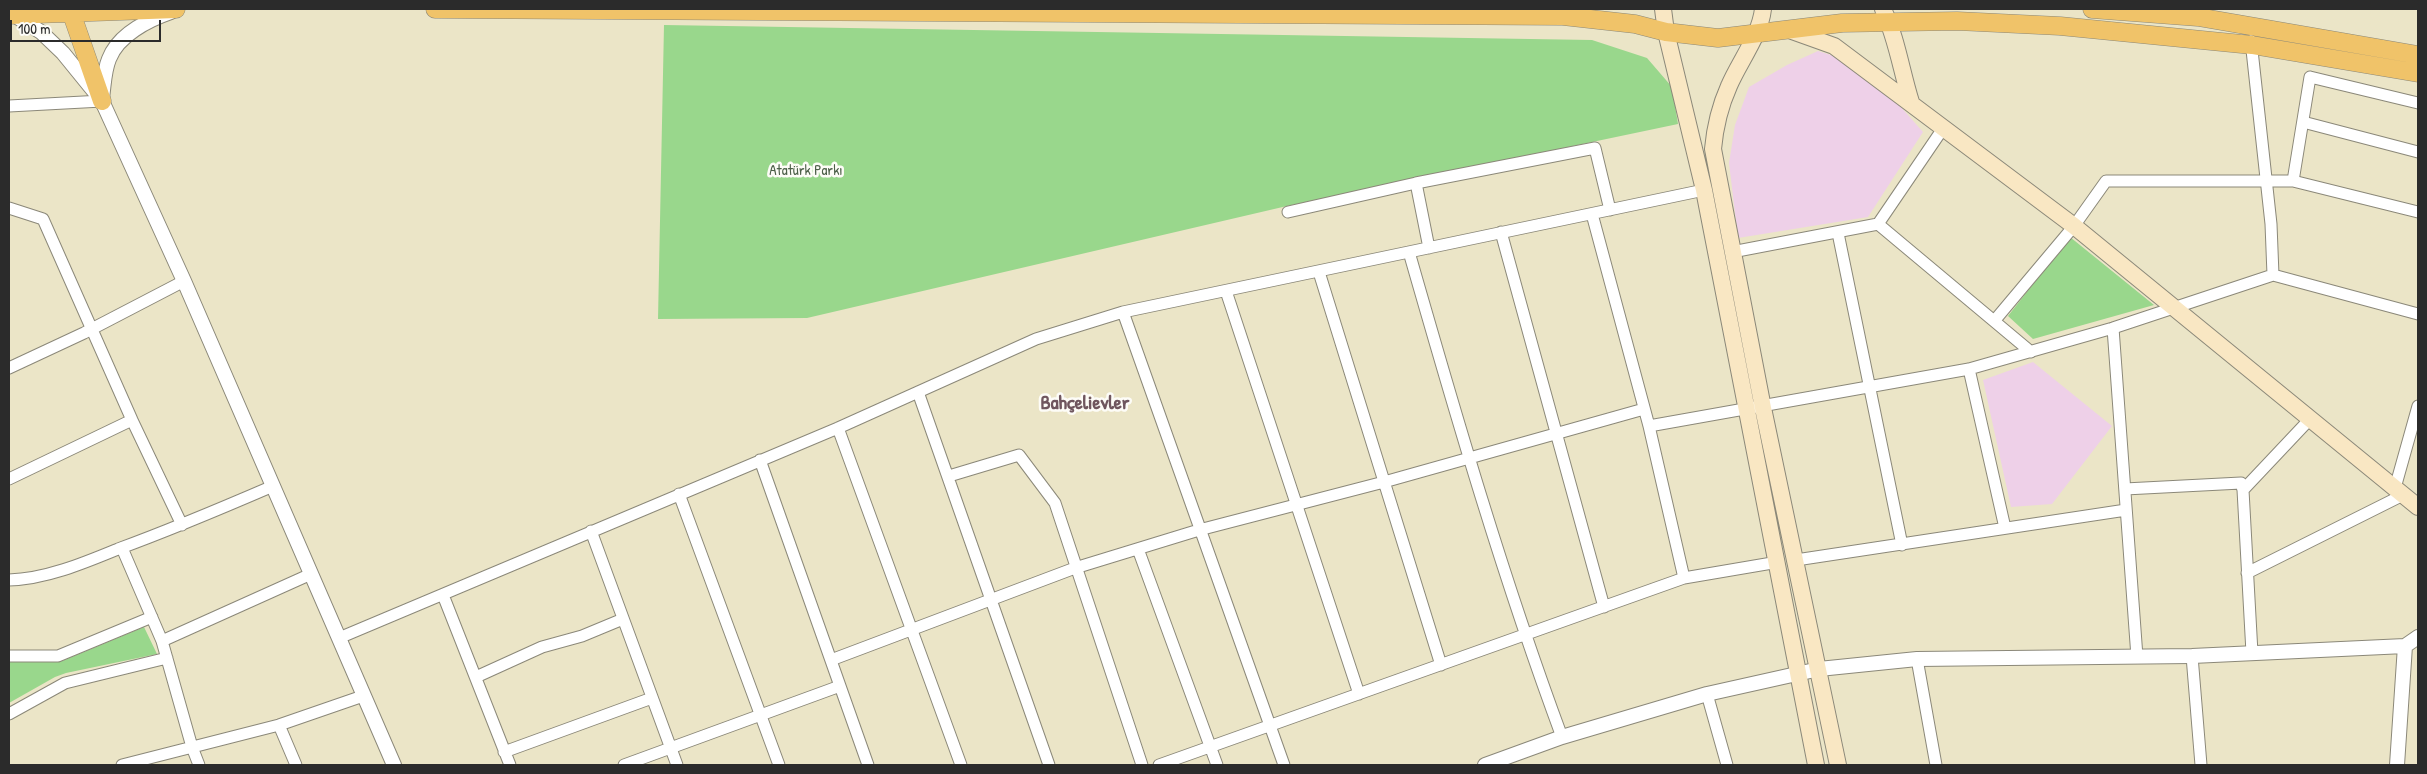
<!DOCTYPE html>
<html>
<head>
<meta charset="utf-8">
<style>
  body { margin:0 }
  #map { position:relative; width:2427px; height:774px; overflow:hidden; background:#ebe5c7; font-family:"Patrick Hand",sans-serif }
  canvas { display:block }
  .frame { position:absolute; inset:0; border:10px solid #2b2b2b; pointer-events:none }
  .scale { position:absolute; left:10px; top:20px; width:151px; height:22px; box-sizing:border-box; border:2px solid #2b2b2b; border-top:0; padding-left:6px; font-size:15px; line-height:18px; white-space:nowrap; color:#2b2b2b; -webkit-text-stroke:4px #fdfcf7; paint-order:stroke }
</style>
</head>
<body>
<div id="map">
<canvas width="2427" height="774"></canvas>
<div class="frame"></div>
<div class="scale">100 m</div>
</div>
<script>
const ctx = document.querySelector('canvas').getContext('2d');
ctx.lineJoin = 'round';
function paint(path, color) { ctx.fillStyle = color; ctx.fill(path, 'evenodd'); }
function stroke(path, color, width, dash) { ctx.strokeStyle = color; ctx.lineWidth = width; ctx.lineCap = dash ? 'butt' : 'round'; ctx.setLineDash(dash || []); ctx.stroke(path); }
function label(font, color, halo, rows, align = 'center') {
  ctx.font = font + ' "Patrick Hand",sans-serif'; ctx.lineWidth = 5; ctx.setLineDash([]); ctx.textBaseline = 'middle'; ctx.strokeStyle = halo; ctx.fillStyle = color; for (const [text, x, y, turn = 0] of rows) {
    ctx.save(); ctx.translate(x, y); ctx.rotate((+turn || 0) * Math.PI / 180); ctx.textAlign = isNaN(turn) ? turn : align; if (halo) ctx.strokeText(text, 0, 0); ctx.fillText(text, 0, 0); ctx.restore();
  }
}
const built = new Path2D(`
  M1818 51 1834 56 1900 106 1923 132 1868 217 1738 238 1729 163 1735 125 1749 87 1787 65Z
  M2033 362 2112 426 2052 504 2011 507 1983 380Z`);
const green = new Path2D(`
  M664 25 1592 40 1647 58 1672 87 1678 124 1287 206 807 318 658 319Z
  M2070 237 2154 305 2033 339 2008 316Z
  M144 627 157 654 66 673 55 677 9 703V661H62Z`);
const minor = new Path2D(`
  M2251 41 2271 224 2273 275
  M9 106 102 101
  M2303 122 2418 152
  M2293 181 2310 77 2418 103
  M1416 183 1429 248
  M9 208 43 219 132 420 182 525
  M1288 212 1416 183 1595 148 1610 210
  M1592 214 1649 426 1684 578
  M1878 224 2031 352
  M1501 232 1604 607
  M1838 233 1902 545
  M1409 252C1456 416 1503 578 1562 737
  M1732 252 1878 224 1944 127
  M1319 272 1441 665
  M1226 291 1359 694
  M1123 312 1284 765
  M1995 320 2074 226 2106 181H2293L2418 212
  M2113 328 2137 657
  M9 368 84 333 184 281
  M1969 369 2005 528
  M918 392 1049 765
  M1649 426 1969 369 2113 328 2273 275 2418 314
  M838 428 961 765
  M760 460 868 765
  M949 476 1019 455 1055 503 1142 765
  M9 479 132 420
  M2395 488 2418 406
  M2125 489 2241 483 2243 490 2252 653
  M2243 490 2310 419
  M679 494 779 765
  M591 531 677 765
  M122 548 162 641 192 747 199 765
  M1138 549 1217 765
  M1796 560 2126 510
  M2247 573 2403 495
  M9 580C46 579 84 563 118 549 170 530 222 508 273 486
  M443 595 510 765
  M339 638 838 428 1036 339 1123 312 1704 190
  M162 641 311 574
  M9 656H58L152 617
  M2192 656 2201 765
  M1917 659 1936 765
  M831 660 1075 568 1199 530 1384 482 1644 409
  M476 677 542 647 582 636 623 619
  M1707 694 1727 765
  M9 714 65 683 167 658
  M279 725 296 765
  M504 752 652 698
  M122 765 279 725 363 696
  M624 765 840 686
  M1159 765 1684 578 1778 562`);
const tertiary = new Path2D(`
  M14 15 41 32 63 53 102 101 184 281 394 765
  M102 98C104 85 104 71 109 59 118 35 148 20 171 12
  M1485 765 1562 737 1707 694 1819 669 1917 659 2192 656 2405 646 2418 637
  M2397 765 2405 646`);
const secondary = new Path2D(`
  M1663 9 1666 32 1704 190 1816 765
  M1763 9C1760 36 1739 62 1729 86 1720 106 1715 127 1713 149L1763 408 1838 765
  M1883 9C1897 39 1901 70 1911 102
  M1792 31 1834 46 2074 226 2418 507`);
const primary = new Path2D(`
  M70 9 102 101
  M435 9 1563 16 1635 24 1666 32 1718 38 1842 23 1957 21 2060 26 2252 45 2418 73
  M2092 9 2198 17 2418 55
  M9 15 176 9`);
const parkNames = [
  ["Atatürk Parkı",806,171]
];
const districtNames = [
  ["Bahçelievler",1085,404]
];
paint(built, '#eed0e8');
paint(green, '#99d78c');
stroke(minor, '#8b8879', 13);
stroke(tertiary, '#8b8879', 16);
stroke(secondary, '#8b8879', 18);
stroke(primary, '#8b8879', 19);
stroke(minor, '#fff', 11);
stroke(tertiary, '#fff', 14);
stroke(secondary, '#f9e7c3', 16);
stroke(primary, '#f0c369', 18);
label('15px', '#4c5f48', '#fdfcf7', parkNames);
label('bold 20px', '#6f565e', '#fdfcf7', districtNames);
</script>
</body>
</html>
